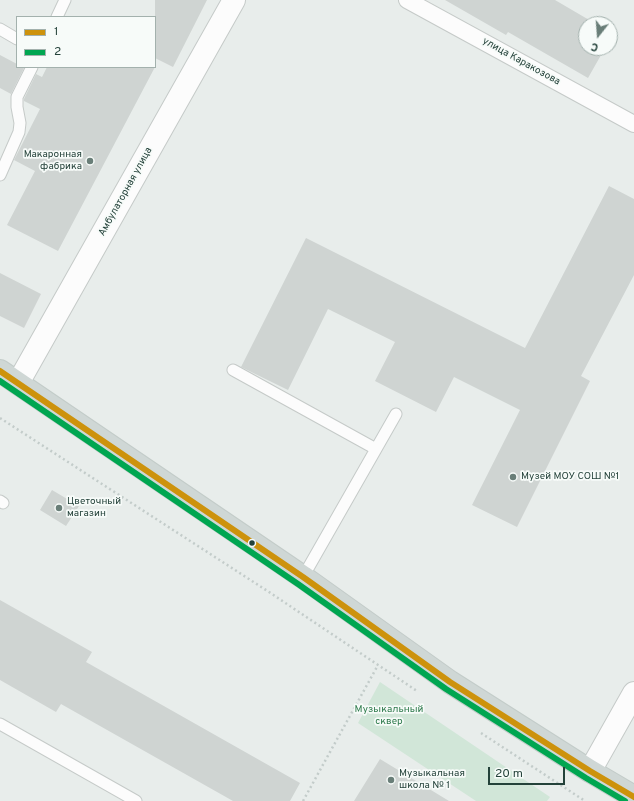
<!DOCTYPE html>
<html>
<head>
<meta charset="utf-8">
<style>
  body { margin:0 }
  #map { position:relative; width:634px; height:801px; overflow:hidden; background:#e8edeb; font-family:Overpass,sans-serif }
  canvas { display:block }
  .legend { position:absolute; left:16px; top:16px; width:140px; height:52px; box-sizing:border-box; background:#f7fbf9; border:1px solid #a3b1ad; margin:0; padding:5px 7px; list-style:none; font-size:12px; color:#24423a }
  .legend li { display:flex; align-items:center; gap:8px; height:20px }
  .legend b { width:20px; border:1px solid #a3b1ad }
  .north { position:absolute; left:578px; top:16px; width:40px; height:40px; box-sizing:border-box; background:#f7fbf9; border:1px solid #a3b1ad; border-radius:50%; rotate:197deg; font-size:11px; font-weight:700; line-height:16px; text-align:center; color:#24423a }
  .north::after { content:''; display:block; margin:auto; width:14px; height:18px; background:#697e78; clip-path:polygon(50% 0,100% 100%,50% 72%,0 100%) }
  .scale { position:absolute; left:488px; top:767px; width:77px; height:18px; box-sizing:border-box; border:2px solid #24423a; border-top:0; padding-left:5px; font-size:12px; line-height:14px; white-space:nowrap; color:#24423a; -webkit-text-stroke:3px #f7fbf9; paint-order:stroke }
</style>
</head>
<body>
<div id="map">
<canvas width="634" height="801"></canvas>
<ul class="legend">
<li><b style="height:5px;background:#cd920c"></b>1</li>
<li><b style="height:5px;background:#00a651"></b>2</li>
</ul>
<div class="north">С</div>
<div class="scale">20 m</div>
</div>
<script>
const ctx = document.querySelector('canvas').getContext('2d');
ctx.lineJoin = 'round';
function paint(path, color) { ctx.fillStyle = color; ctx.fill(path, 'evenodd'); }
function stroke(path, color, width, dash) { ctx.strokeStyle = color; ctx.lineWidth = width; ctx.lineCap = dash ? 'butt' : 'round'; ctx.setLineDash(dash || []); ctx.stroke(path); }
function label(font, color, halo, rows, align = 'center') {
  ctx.font = font + ' Overpass,sans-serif'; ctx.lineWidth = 3.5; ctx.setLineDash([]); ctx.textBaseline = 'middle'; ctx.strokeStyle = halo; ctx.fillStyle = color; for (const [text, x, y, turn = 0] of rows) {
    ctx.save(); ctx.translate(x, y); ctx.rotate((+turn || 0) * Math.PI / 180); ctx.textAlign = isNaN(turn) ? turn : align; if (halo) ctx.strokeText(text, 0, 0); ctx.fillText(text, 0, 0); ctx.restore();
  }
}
const green = new Path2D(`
  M380 682 550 797 547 801H476L358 723Z`);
const building = new Path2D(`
  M155 0H207L173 67 155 58Z
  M445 0H555L596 24H586V48H605L588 78 508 32 506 35Z
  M0 55 17 64V67L24 68 11 94 0 88Z
  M47 67H155L58 251 7 225 35 171 14 160 40 109 24 101V99L36 74 42 77Z
  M609 186 634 199V275L581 376 590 381 517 527 472 505 520 410 454 377 436 412 375 381 395 342 328 309 288 390 241 367 306 238 525 348Z
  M0 273 41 294 24 328 0 316Z
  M52 490 79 506 66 526 40 510Z
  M0 600 92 652 86 662 300 783 290 801H233L61 704 56 712 0 680Z
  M380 759 449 801H354Z`);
const path = new Path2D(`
  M0 418 269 592 417 691
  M481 733 585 801
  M303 801 378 665`);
const service = new Path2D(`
  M57 17 65 0
  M0 29 17 39
  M0 175 19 132 20 123 17 107V97L32 67
  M233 370 376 449
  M0 501 3 503
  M303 577 396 414
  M0 724 136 801`);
const pedestrian = new Path2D(`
  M407 0 634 124`);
const minor = new Path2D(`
  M18 383 234 0
  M590 771 634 693`);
const primary = new Path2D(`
  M0 371 303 577 450 682 590 771 634 797`);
const bus1 = new Path2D(`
  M0 371 303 577 450 682 590 771 634 797`);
const bus2 = new Path2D(`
  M0 381 298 584 446 689 586 778 625 801`);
const markers = [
  [90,161,4,"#697e78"],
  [513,477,4,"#697e78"],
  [59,508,4,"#697e78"],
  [252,543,3.5,"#24423a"],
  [391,780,4,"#697e78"]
];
const streetNames = [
  ["улица Каракозова",521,62,29],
  ["Амбулаторная улица",126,192,-61]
];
const poiNames = [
  ["Макаронная",82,155,"right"],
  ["фабрика",82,167,"right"],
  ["Музей МОУ СОШ №1",521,477],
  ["Цветочный",67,502],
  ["магазин",67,514],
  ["Музыкальная",399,774],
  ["школа № 1",399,786]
];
const parkNames = [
  ["Музыкальный",389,710],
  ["сквер",389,722]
];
paint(green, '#d1e6d8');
paint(building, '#cfd4d2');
stroke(service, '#c5cac8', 13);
stroke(pedestrian, '#c5cac8', 18);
stroke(minor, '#c5cac8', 24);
stroke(primary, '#c3ccc9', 24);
stroke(path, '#c3ccca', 2.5, [2, 3]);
stroke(service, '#fcfcfc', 11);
stroke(pedestrian, '#fcfcfc', 16);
stroke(minor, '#fcfcfc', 22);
stroke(primary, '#cfd7d5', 22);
stroke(bus1, '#cd920c', 6);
stroke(bus2, '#00a651', 6);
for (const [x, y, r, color] of markers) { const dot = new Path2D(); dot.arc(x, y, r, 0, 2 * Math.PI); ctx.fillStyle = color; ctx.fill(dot); stroke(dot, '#f7fbf9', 1.5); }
label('10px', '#24423a', '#f7fbf9', streetNames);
label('10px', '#24423a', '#f7fbf9', poiNames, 'left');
label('10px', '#2d7a4b', '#f7fbf9', parkNames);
</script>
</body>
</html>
